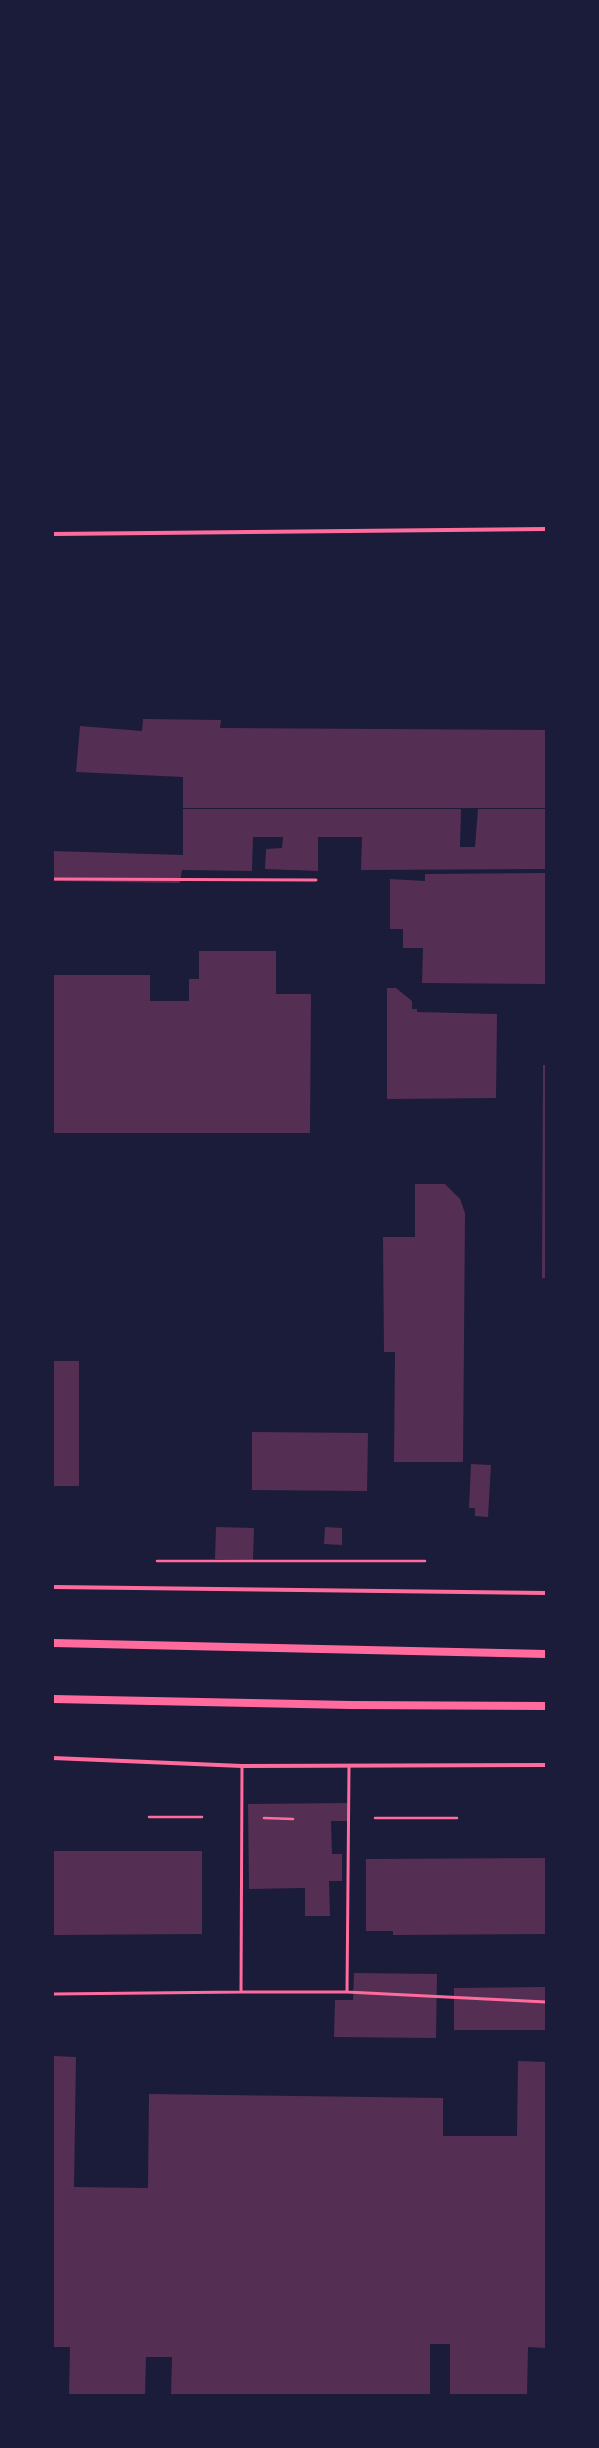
<!DOCTYPE html>
<html>
<head>
<meta charset="utf-8">
<style>
  body { margin:0 }
  #map { position:relative; width:599px; height:2448px; overflow:hidden; background:#1b1b3a; font-family:"Titillium Web",sans-serif }
  canvas { display:block }
  .frame { position:absolute; inset:0; border:54px solid #1b1b3a; pointer-events:none }
</style>
</head>
<body>
<div id="map">
<canvas width="599" height="2448"></canvas>
<div class="frame"></div>
</div>
<script>
const ctx = document.querySelector('canvas').getContext('2d');
ctx.lineJoin = 'round';
function paint(path, color) { ctx.fillStyle = color; ctx.fill(path, 'evenodd'); }
function stroke(path, color, width, dash) { ctx.strokeStyle = color; ctx.lineWidth = width; ctx.lineCap = dash ? 'butt' : 'round'; ctx.setLineDash(dash || []); ctx.stroke(path); }
const building = new Path2D(`
  M143 719 221 720 220 728 546 730V808H183V777L76 772 80 726 142 731Z
  M183 809H461L460 847H475L478 809H546V869L361 870 362 837H318V871L265 869 266 849 282 848 283 837H253L252 871 182 870 180 883 53 881V851L183 855Z
  M546 873V984L422 983 423 948H403V929H390V879L425 881V874Z
  M199 951H276V994H311L310 1133H53V975H150V1001H189V979H199Z
  M387 988H396L412 1001V1009H417V1012L497 1014 496 1098 387 1099Z
  M543 1065H546V1278H542Z
  M415 1184H445L460 1199 465 1213 463 1462H394L395 1352H384L383 1237H415Z
  M53 1361H79V1486H53Z
  M252 1432 368 1433 367 1491 252 1490Z
  M471 1464 491 1465 488 1517 475 1516V1508H469Z
  M216 1527 254 1528 253 1560 215 1559Z
  M325 1527 342 1528V1545L324 1544Z
  M349 1803V1821H331L332 1854H342V1881H329L330 1916H305V1888L249 1889 248 1804Z
  M53 1851H202V1934L53 1935Z
  M546 1858V1934L393 1935V1931H366V1859Z
  M354 1973 437 1974 436 2038 334 2037 335 2000H353Z
  M546 1987V2030H454V1988Z
  M53 2056 76 2057 74 2187 148 2188 149 2094 443 2098V2136H517L518 2061 546 2062V2348L528 2347 527 2395H450V2344H430V2395H171L172 2357H146L145 2395H69L70 2347H53Z`);
const path = new Path2D(`
  M157 1561H425
  M149 1817H202
  M264 1818 293 1819
  M375 1818H457`);
const service = new Path2D(`
  M53 879 316 880
  M349 1766 347 1992 546 2002
  M241 1992H347
  M53 1994 241 1992 242 1766`);
const minor = new Path2D(`
  M53 534 546 529
  M53 1587 546 1593
  M53 1758 242 1766 546 1765`);
const secondary = new Path2D(`
  M53 1643 546 1654
  M53 1699 350 1705 546 1706`);
paint(building, '#542f53');
stroke(path, '#ff6b9d', 2.5);
stroke(service, '#ff6b9d', 3);
stroke(minor, '#ff6b9d', 4);
stroke(secondary, '#ff6b9d', 8);
</script>
</body>
</html>
